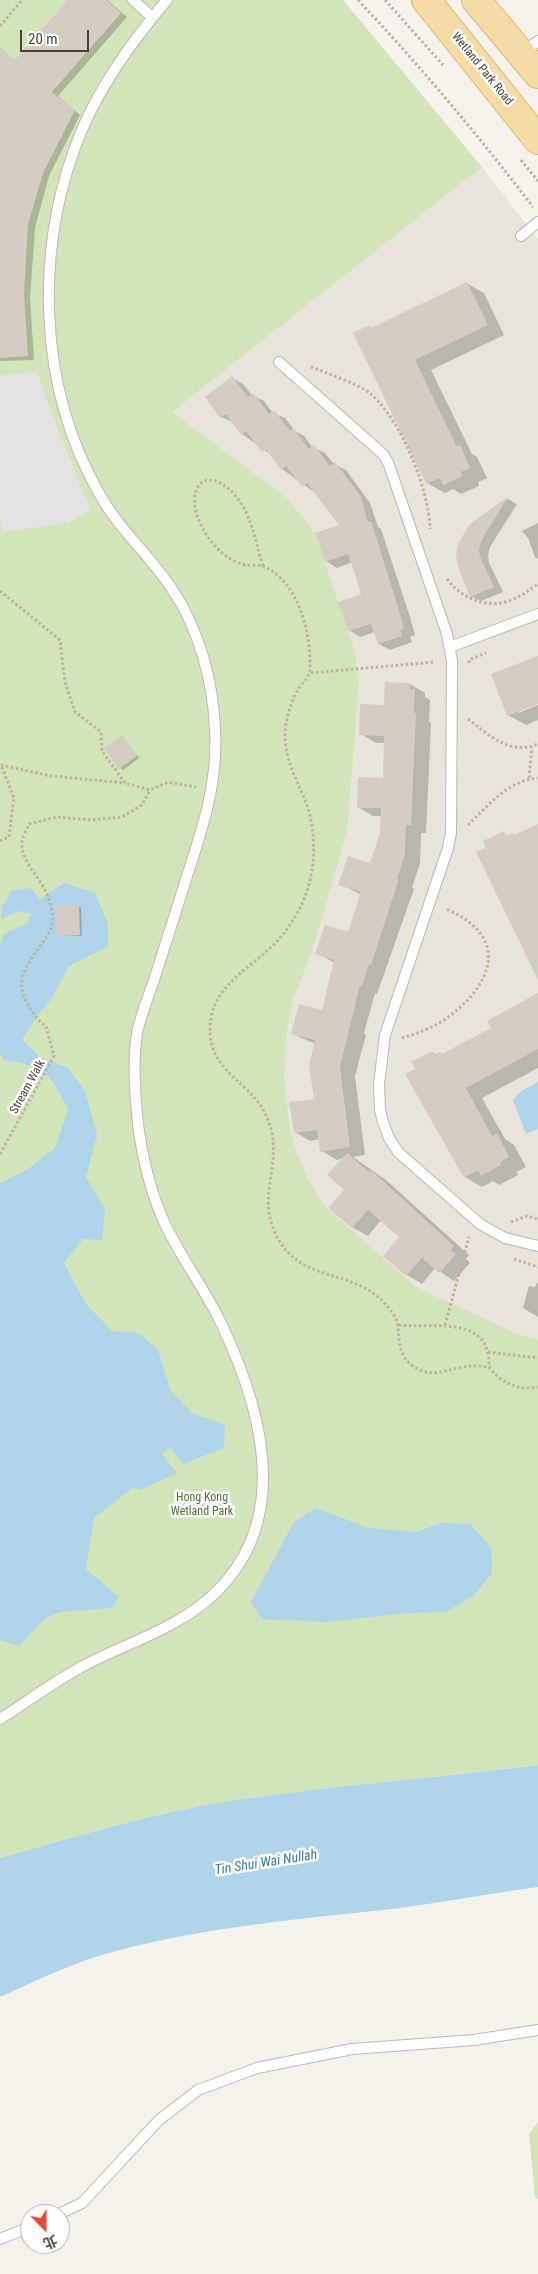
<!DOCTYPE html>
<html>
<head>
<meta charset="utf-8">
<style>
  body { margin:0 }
  #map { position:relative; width:538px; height:2274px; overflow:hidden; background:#f5f2ec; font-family:"Roboto Condensed","Noto Sans TC",sans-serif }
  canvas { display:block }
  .north { position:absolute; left:20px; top:2204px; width:50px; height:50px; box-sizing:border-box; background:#fff; border:1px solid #b6b4b0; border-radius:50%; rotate:158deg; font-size:14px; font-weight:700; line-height:20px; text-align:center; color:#48433a }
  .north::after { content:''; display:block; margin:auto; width:18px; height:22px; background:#e34a35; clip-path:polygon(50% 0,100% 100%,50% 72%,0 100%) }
  .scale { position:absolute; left:20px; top:30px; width:69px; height:22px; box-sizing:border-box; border:2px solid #48433a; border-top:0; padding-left:6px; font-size:15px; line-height:18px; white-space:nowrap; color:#48433a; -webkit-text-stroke:4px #fff; paint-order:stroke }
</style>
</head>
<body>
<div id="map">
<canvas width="538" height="2274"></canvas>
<div class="north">北</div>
<div class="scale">20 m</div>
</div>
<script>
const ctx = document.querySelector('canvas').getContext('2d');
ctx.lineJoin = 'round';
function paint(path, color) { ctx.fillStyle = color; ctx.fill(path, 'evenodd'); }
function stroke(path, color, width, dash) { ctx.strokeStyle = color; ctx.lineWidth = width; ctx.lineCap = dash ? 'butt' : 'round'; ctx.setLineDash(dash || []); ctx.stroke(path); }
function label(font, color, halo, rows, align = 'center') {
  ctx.font = font + ' "Roboto Condensed",sans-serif'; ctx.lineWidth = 5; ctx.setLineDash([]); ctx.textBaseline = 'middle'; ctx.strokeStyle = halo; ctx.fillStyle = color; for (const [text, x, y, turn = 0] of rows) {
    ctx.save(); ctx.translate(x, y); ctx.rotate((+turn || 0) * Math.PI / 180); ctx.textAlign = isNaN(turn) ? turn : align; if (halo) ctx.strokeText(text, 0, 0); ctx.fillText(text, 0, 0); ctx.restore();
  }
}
const residential = new Path2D(`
  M482 167 538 239V1432L335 1353 127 447Z`);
const green = new Path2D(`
  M0 0H343L482 167 172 412 287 498 315 533 355 652 359 683 347 831 312 951 292 1002 287 1029 284 1079 290 1130 297 1154 307 1177 325 1207 416 1287 517 1334 538 1340V1765C438 1778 336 1785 236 1800 156 1812 78 1836 0 1858Z
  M538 2122V2200L535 2196 529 2134Z`);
const parking = new Path2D(`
  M37 372 57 427 90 509 68 523 2 532 0 515V375Z`);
const water = new Path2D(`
  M64 883 95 893 108 924V946L69 966 50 1001 39 1013 22 1040 41 1058 68 1068 85 1091 97 1135 86 1177 105 1209 102 1240 83 1239 64 1263 85 1303 112 1331 139 1333 158 1350 171 1391 192 1413 225 1425 224 1448 183 1464 171 1448 162 1454 177 1473 142 1489 132 1488 94 1518 86 1569 119 1597 112 1608 61 1612 45 1618 19 1646 0 1640V1183L28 1169 56 1147 68 1109C49 1073 47 1066 4 1060L0 1053V946L4 934 27 923 32 914 19 911 1 919 2 907 11 891 31 888 40 899Z
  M538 1082V1129L526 1134 513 1100 521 1091Z
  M316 1508 369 1528 417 1532 441 1523 470 1524 491 1547 492 1573 474 1595 446 1612 409 1613 327 1622 262 1619 251 1602 294 1522Z
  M538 1765V1887C492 1893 446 1902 400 1908 304 1919 209 1926 116 1951 76 1961 38 1980 0 1997V1858C78 1836 156 1812 236 1800 336 1785 438 1778 538 1765Z`);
const shadow = new Path2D(`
  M69 0H107L127 17 58 96 80 115 49 176 35 228 30 298 34 360 0 361V57L4 52 16 61Z
  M466 283 484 293 504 335 431 370 472 454 477 457 487 478 478 482 479 486 461 494 453 489 445 493 427 483 369 326 373 328Z
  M232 378 243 384 252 395 264 401 273 413 285 418 295 431 304 436 313 448 325 453 334 464 346 470 370 503 378 527 381 529 409 614 415 635 410 637 412 642 390 650 379 644 375 632 360 637 349 630 363 595 352 562 337 568 326 561 341 525 314 492 282 469 273 456 242 434 233 422 221 417Z
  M508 499 517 504 490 547 488 555 489 563 503 592 481 601 471 596 458 555 464 534 471 525Z
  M538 523V559L535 557 528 538 522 531Z
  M538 657V702L518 710V713L538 705V720L526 725 508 715Z
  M410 684 425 693V697L430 700 429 721 431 723 426 833H421L420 863 412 888 414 889 377 994 375 993 364 1033 366 1035 355 1076 365 1155 353 1157 386 1180 469 1255 466 1259 470 1263 454 1281 435 1268 422 1284 407 1275 401 1237 381 1220 368 1236 352 1227 346 1190 344 1158 337 1160 322 1151 320 1139 310 1141 295 1132 315 1100V1044L293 1034 323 1012 335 963 317 953 349 934 362 895 340 884 371 864 381 834 382 816H373L358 807 384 779 385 743H376L361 734 385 706Z
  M122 737 139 758 123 770 120 768Z
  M78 906 81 908 82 936 58 935Z
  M538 995V1068L482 1098 505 1139 514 1145 526 1167 516 1172 518 1175 499 1185 493 1181 482 1187 465 1177 416 1069 432 1052 437 1055H443L493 1028Z
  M537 1283H538V1317L523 1308 529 1286 535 1287Z`);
const building = new Path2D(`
  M68 0H106L121 13 52 92 75 110 43 173 28 224 24 294 28 356 0 358V47L15 60Z
  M467 282 488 325 415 360 457 447 460 445 470 468 461 472 463 476 443 485 440 478 426 484 353 333 369 325 371 328Z
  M232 376 248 397 253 393 269 414 274 410 290 431 293 428 309 449 314 445 330 466 335 462 360 495 368 522 371 521 398 607 404 629 400 630 402 636 378 644 371 624 348 631 338 602 361 594 355 574 348 554 325 562 315 533 339 525 307 483 302 487 286 466 281 470 266 449 262 452 246 431 241 435 226 414 220 418 205 397Z
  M508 497 481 541 479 549 480 557 494 587 470 597 458 567 456 555 458 544 470 524Z
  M538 656V704L507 716 491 674Z
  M385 682 410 683V689H415L414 713H416L411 825H406L405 854 397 879H399L371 965 369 964 362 986 360 985 340 1067 350 1147 320 1152 317 1130 294 1133 289 1102 314 1099 309 1066 315 1040 291 1034 299 1004 322 1010 334 960 315 954 325 925 348 932 361 892 338 885 348 856 370 863 380 833 381 808H357L358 777 383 778 384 736 359 735 360 704 384 705Z
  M122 735 137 756 119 769 104 748Z
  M538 824V980L476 852 486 848 483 841 504 831 506 836 513 833 514 835Z
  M79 905 80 935 57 936 56 906Z
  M538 993V1049L466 1088 492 1136 497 1133 509 1157 500 1162 501 1165 481 1176 478 1170 464 1178 405 1074 415 1069 411 1062 432 1051 434 1055 440 1052 442 1054 491 1028 487 1021Z
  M347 1153 369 1172 371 1170 454 1246 451 1250 456 1254 439 1273 422 1258 406 1276 383 1256 399 1237 384 1224 368 1210 352 1228 328 1208 344 1190 327 1175Z`);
const path = new Path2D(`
  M358 0C420 66 478 135 533 207
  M385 0 443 65
  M0 26 22 0
  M521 160 538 181
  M311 367C324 372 363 386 371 394 402 422 429 489 430 529
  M263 566C255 541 252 515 235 495 205 462 184 489 200 523 208 541 225 561 246 565 252 566 259 564 265 567 299 583 311 634 310 668 310 677 303 682 298 689 290 704 285 721 285 738 286 763 298 782 307 805 316 833 316 866 306 894 300 910 291 925 280 938 255 967 212 983 210 1026 208 1072 249 1080 266 1115 286 1159 258 1188 273 1228 296 1287 352 1265 386 1305 391 1311 398 1319 398 1327 400 1346 399 1360 420 1370 436 1377 448 1369 464 1367 472 1365 481 1366 489 1367 502 1383 517 1391 538 1387
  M447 579C463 600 490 610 514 599 523 595 530 589 538 584
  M0 591 60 640 65 682 75 712 101 732 102 751 125 783 150 790 168 782 196 787
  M469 663V660L486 653
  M311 673 434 662
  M468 719C489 735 510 756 538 744
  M1 765 51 776 125 783
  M529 778 532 747
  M468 825C489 805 507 781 538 778
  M0 841 9 837 14 798 1 765
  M402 1038C415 1034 429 1029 441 1022 491 989 514 938 446 909
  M0 1154 54 1056 46 1026C38 1021 34 1015 29 1006 3 968 55 945 53 916 52 909 49 897 45 890 38 876 20 859 22 842 22 837 27 830 29 824L57 817 91 820 122 817 142 805 150 790
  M511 1222 527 1216 538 1219
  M514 1259 538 1267
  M399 1325C431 1329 491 1313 489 1367
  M445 1325 469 1237
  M488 1352 538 1358`);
const service = new Path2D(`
  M133 0 152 17
  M521 54 538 41
  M521 236 538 222
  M279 362 384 455 389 465 447 634 452 661 451 833 448 848 385 1035 379 1084 380 1110 383 1122 389 1138 398 1152 480 1224 505 1238 538 1246
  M450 647 538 614
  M0 1719C28 1701 55 1681 83 1666 126 1643 177 1629 213 1595 294 1520 262 1408 220 1321 204 1288 182 1259 166 1226 152 1197 144 1164 139 1132 135 1100 132 1065 137 1033 141 1014 149 995 155 977 166 942 177 908 188 873 204 824 218 781 215 729 213 681 199 629 172 589 150 556 119 529 100 495 37 386 34 247 81 132 101 84 133 40 167 0
  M59 2214 82 2203 159 2120 198 2090 257 2068 352 2049 474 2040 538 2030
  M0 2239 30 2227`);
const primary = new Path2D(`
  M426 0 538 140
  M476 0 538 74`);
const streetNames = [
  ["Wetland Park Road",482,69,51],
  ["Stream Walk",28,1087,-61]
];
const parkNames = [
  ["Hong Kong",202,1498],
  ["Wetland Park",202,1512]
];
const waterNames = [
  ["Tin Shui Wai Nullah",266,1863,-9]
];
paint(residential, '#e8e3db');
paint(green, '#d2e4ba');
paint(parking, '#e4e2e0');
paint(water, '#b0d4ea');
paint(shadow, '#0003');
paint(building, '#d5cdc3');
stroke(service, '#bfb9b0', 12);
stroke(primary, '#d8b877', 30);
stroke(path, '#bfb4a2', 3, [2.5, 2.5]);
stroke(service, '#fff', 10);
stroke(primary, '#f4dba6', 28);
label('12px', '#48433a', '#fff', streetNames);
label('12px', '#4e7533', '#fff', parkNames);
label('italic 14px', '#3c7aa2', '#fff', waterNames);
</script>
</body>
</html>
